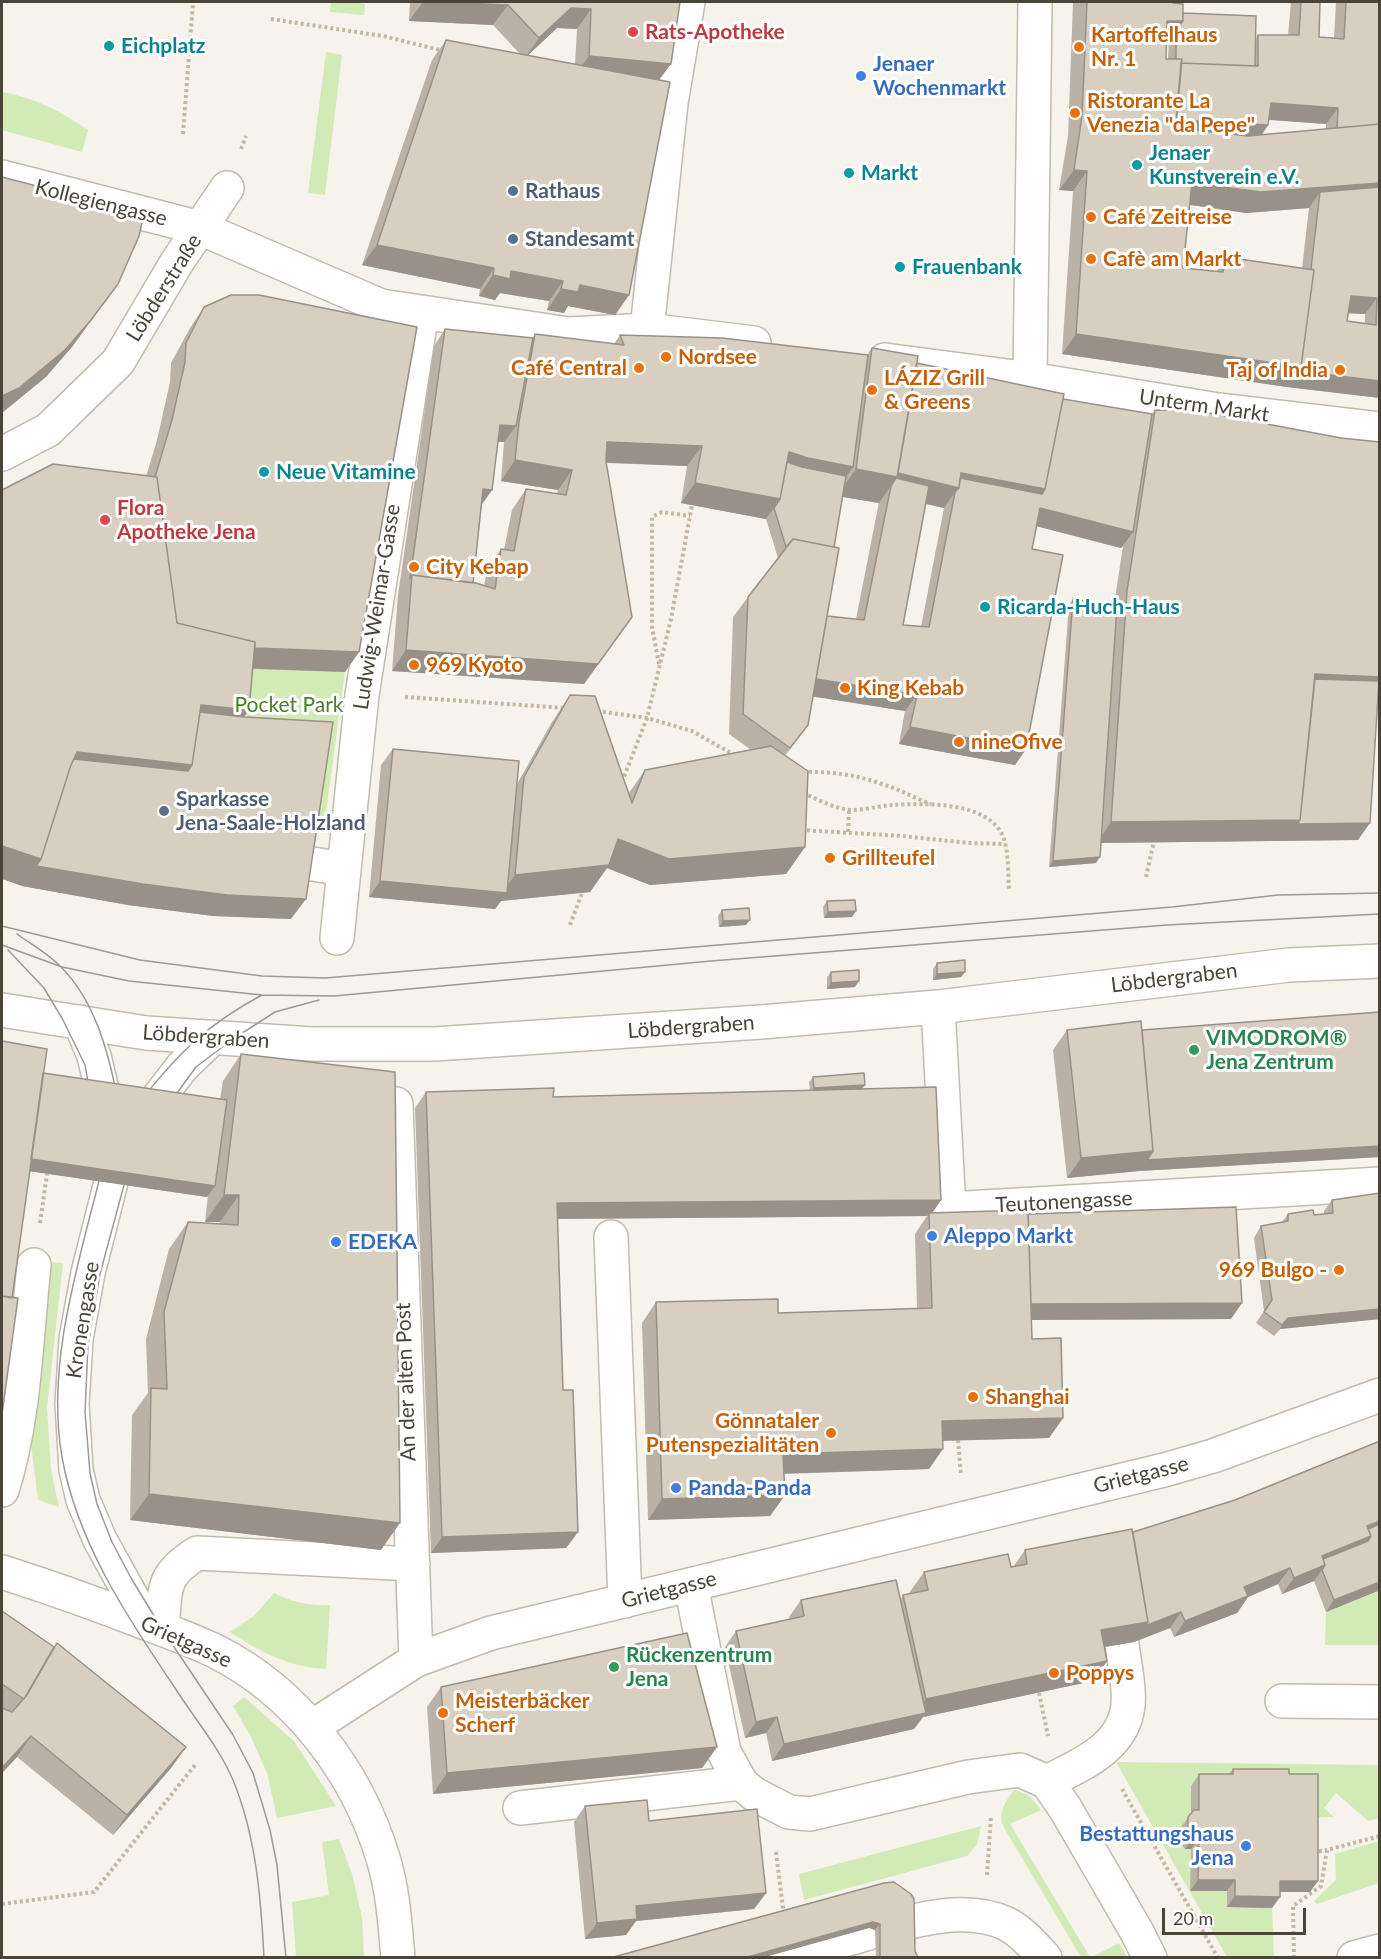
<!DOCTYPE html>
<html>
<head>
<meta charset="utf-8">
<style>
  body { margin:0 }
  #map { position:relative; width:1381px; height:1959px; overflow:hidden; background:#f6f3ec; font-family:Lato,sans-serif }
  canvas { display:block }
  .frame { position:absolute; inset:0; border:3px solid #4b4439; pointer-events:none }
  .scale { position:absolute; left:1162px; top:1908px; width:144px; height:27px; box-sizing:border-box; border:3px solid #4b4439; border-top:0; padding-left:8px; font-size:18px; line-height:21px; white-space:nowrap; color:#4b4439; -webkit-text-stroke:4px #fff; paint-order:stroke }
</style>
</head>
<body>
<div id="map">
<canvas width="1381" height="1959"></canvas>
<div class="frame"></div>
<div class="scale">20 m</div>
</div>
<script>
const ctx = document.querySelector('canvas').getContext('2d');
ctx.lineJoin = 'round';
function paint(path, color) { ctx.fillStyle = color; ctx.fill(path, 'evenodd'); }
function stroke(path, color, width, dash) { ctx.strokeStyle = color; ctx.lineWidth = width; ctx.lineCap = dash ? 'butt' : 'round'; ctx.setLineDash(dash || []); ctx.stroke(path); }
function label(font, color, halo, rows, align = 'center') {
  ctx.font = font + ' Lato,sans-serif'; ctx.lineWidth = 6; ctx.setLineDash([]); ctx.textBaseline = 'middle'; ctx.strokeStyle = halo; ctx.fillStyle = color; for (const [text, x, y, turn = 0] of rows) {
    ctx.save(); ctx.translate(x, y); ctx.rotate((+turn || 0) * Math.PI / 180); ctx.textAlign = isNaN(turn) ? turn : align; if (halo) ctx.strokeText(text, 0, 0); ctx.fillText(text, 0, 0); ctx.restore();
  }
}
const green = new Path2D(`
  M331 2H356L365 4 364 15 330 12Z
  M326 52 342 55 325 195 308 193Z
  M2 92C38 99 58 110 88 130L82 152 2 130Z
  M237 668 345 672 325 820 307 817 230 737Z
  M49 1262 63 1263 47 1408 51 1470 59 1507 38 1500 27 1412Z
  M1379 1590V1645H1325L1326 1612Z
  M274 1593C292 1602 309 1606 330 1605L326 1669C289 1667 260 1652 230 1632L255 1615Z
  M244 1697 294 1741 336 1806 277 1818 267 1773 250 1735 233 1706Z
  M1116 1762 1379 1765V1818L1368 1821 1336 1793 1324 1808 1334 1817 1191 1822 1180 1828V1842L1185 1849H1191L1227 1891 1228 1907 1272 1908 1274 1957H1227Z
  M1014 1790 1029 1795 1041 1810 1010 1824 1090 1957H1081L1003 1826C998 1812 1005 1802 1014 1790Z
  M981 1826 977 1845 967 1856 804 1900 799 1874Z
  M339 1839 352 1874 362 1917 364 1957H296L292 1902 329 1895 322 1842Z
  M1379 1841V1883L1317 1904 1314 1901 1336 1880 1335 1854Z
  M1119 1943 1127 1957H1092Z`);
const path = new Path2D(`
  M271 19 383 36 444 51
  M183 134 193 2
  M241 149 246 136
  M659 664 652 627V517L662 512 690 516
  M405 697 565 708
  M597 711 647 718 692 731 736 756
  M803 772C830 771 857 775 882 784 899 789 914 798 931 804
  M622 782 647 718 671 619 692 505
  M803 793C817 799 835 809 851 810 865 810 879 806 892 805 926 803 991 801 1004 839 1009 855 1008 874 1009 890
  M801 830 902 836 969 843 1005 844
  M848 832 849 810
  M1146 877 1154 841
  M570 925 582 893
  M40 1223 47 1174
  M958 1440 961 1476
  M1039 1693 1048 1736
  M1122 1789 1218 1958
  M776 1852 784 1916
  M1313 1852 1327 1850
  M987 1875 991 1816
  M2 1904 94 1892 195 1765
  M1294 1958 1293 1906 1321 1886 1327 1850 1380 1836`);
const minor = new Path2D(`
  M2 177 200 228 381 306 569 334 647 330 754 343
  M647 330 671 103 688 2
  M885 360 1030 379 1218 410 1380 429
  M1030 379 1035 2
  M2 454 48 430 118 362 177 262 227 188
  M300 862 344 869
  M337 938 362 695 422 312
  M938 1007 949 1209 1380 1184
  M2 1010 146 1033 312 1044H435L761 1022 938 1007 1289 965 1380 961
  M80 1022 94 1056 103 1094
  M155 1102 182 1067 213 1037
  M396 1104 416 1660
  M111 1182 88 1273 76 1339 72 1404 76 1470 83 1500 100 1540 146 1623
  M611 1237 625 1601
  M2 1490C25 1418 26 1340 34 1265
  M2 1572C49 1587 97 1604 143 1622 167 1631 192 1640 215 1651 297 1692 357 1772 383 1858 393 1890 395 1924 398 1958
  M691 1585 724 1752 741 1783 754 1794 789 1812 810 1814 968 1777 1020 1770 1047 1782 1065 1808 1137 1932 1150 1958
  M162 1629C166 1588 160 1577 197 1553L413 1564
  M1282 1701 1380 1702
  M312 1727 416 1660 491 1633 1164 1470 1213 1456 1380 1395
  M1047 1782C1080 1765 1124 1748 1128 1705 1130 1685 1124 1663 1122 1644
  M520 1808 741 1783
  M782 1958C808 1950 835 1943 862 1935 905 1923 963 1903 1007 1924 1022 1932 1033 1945 1045 1958
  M1354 1958 1380 1951`);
const tram = new Path2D(`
  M2 926 140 960 262 976 325 978 1172 907 1278 895 1380 893
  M17 934C32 945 50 955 62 968 95 1002 108 1051 117 1096
  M2 945 62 967 129 981 262 995 334 996 711 961 1167 925 1380 914
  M8 950 44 988 63 1020 85 1065 90 1093
  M141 1100C180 1052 206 1025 262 995
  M169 1104 196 1067 233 1039 275 1012 319 1000
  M99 1181C77 1268 46 1367 62 1457 77 1542 127 1617 175 1688 194 1718 219 1747 233 1780 256 1836 261 1898 264 1958
  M124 1185 100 1274 88 1345 85 1412 90 1473 97 1504 112 1542 131 1578 162 1629 233 1735 253 1773 270 1830 277 1865 286 1958`);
const wall = new Path2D(`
  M410 2H680L659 80 629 295 615 315 568 306 564 313 547 310 549 301 500 293 495 300 479 296 480 289 362 265 432 60 446 40 520 54 493 25 409 21ZM557 28 577 29 575 64 528 55Z
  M1073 2H1173V3L1183 13 1255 40 1258 35H1288L1291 2H1320L1319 37 1334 38 1336 2H1380V398L1287 387 1062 354 1073 191 1059 190 1068 136ZM1166 41H1169L1168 59H1166ZM1269 120 1326 124V129L1262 135 1268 125ZM1190 205 1246 213 1309 208 1302 268 1226 257 1216 272 1183 268ZM1349 313 1365 314V323L1347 321Z
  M204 307 359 652 345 672 253 669 244 717 291 919 213 916 128 905 22 886 157 440 170 382 171 363 190 328Z
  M445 329 533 338 535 334 614 344 620 335 868 355 872 348 917 363 1063 399 1152 414 1155 410 1341 438 1380 442V680L1358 840 1101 843 1096 863 1049 867 1069 605 1073 599 1114 605 1123 546 1121 548 1036 526 1032 549 1026 749 1015 765 899 744 905 711 813 696 808 725 785 756 805 847 786 874 650 885 607 868 590 892 501 901 495 909 369 897 381 765 393 749 517 784 552 722 570 695 629 793 645 770 751 750 729 734 733 617 748 597 778 558 766 519 681 503 687 466 606 463 632 617 584 684 392 671 398 595 434 346ZM498 442H504L501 481 558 490 557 494 526 489 512 510 504 550 501 549 487 570 484 586 473 583 482 504 492 490ZM843 497 879 503V502L856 619 827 616 834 547ZM926 504 944 508 921 627 903 625Z
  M827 901 852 917 824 918 823 907Z
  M722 910 746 925 719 927 718 916Z
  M937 963 965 972 961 977 933 980V969Z
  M831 972 855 987 827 989V977Z
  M1380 1012V1157L1139 1171 1067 1178 1053 1050 1067 1030H1142Z
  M2 1041 43 1073 220 1099 223 1081 241 1054 381 1550 130 1520 132 1415 148 1393 146 1339 169 1249 188 1222 220 1224V1222H205L208 1195 207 1197 30 1171 12 1298Z
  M813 1077 862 1089 941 1200 932 1213 1028 1214 1231 1319 1031 1320 1032 1339 1063 1418 1049 1438 943 1441 929 1469 784 1474 785 1495 770 1516 648 1520 642 1323 656 1302 778 1313 917 1308 915 1234 927 1216 557 1219 563 1390 578 1532 566 1548 431 1553 415 1108 426 1092 553 1097 810 1090 809 1082Z
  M1380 1193V1319L1280 1329 1274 1336 1256 1323 1264 1311 1254 1238 1261 1226 1282 1222 1288 1214 1314 1215 1324 1214V1211L1332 1200Z
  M1380 1441V1590L1326 1612 1314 1581 1282 1594 1278 1584 1248 1597 1237 1613 1174 1637 1170 1628 1134 1642 1105 1647 1107 1661 1093 1681 923 1717 914 1729 772 1761 766 1733 745 1738 725 1647 736 1631 790 1619 789 1617 801 1600 901 1599 903 1595 910 1594 909 1593 924 1572 1013 1567 1025 1550 1133 1532 1235 1500Z
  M2 1611 54 1647 57 1643 186 1747 171 1768 113 1835 17 1757 2 1773Z
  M441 1687 717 1747 702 1768 433 1794 427 1707Z
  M1233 1769 1289 1774 1310 1892H1280V1897L1272 1908 1227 1907V1891H1190L1191 1849H1185L1180 1842V1828L1191 1814V1786L1199 1774H1229Z
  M585 1806 649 1821 766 1893 754 1909 636 1921 626 1935 585 1939 574 1822Z
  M884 1883 918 1958H876L875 1930 869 1928 761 1958H610Z`);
const shadedWall = new Path2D(`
  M423 2H440L508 5 493 25 409 21Z
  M571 8 591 9 577 29 557 28 524 59 539 38Z
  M1167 21H1183L1169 41H1152Z
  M589 56 671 64 656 84 574 76Z
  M1271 103 1338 108 1326 124 1260 119Z
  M1174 120 1268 125 1257 141 1162 136Z
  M1074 170 1087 171 1073 191 1059 190Z
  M1192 183H1380V202L1320 192 1309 208 1246 213 1178 203Z
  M377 245 494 268 480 289 362 265Z
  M511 271 563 281 549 301 500 293 495 300 479 296 493 275Z
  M118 284 72 347 46 377 2 413V396Z
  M580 285 629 295 615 315 568 306 564 313 547 310 561 289Z
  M1351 296 1377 298 1365 314 1340 313Z
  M1076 334 1301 367 1380 381V398L1287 387 1062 354Z
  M500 425 516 426 504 442 488 441Z
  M607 442 702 446 687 466 593 462Z
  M789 452 853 467 839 487 780 474Z
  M515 460 572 470 558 490 501 481Z
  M856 469 895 472 961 473 1045 489 1031 510 955 492 944 508 889 495 891 486 879 503 837 496Z
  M695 483 780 499 766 519 681 503Z
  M483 489 492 490 480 507Z
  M1040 508 1133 532 1121 548 1028 524Z
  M632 617 584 684 392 671 406 650Z
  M173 629 359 652 345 672 237 668Z
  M1315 674 1380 677V680L1367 697 1312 679Z
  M814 679 917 695 905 711 803 695Z
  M201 705 249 710 230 737 197 711Z
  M910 727 1026 749 1015 765 899 744Z
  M77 752 192 765 173 792 64 779Z
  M1300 820 1370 823 1358 840 1097 843 1111 822Z
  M618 839 805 847 786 874 650 885 607 868 590 892 501 901 495 909 369 897 380 881 502 893 515 875Z
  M2 846 306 899 291 919 213 916 128 905 22 886 2 879Z
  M1100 857 1096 863 1049 867 1053 861Z
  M856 911 852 917 824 918 828 912Z
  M750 920 746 925 719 927 723 921Z
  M965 972 961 977 933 980 937 974Z
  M859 981 855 987 827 989 831 983Z
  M865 1085 861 1090 810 1094 814 1088Z
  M1380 1146V1157L1139 1171 1147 1160Z
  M1153 1151 1139 1171 1067 1178 1081 1158Z
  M28 1158 215 1186 207 1197 21 1170Z
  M224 1195H239L220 1222H205Z
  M941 1200 930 1216 929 1213 927 1216 545 1219 557 1203Z
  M1242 1303 1231 1319 1016 1320 1028 1304Z
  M1380 1309V1319L1280 1329 1274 1336 1288 1318Z
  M1063 1418 1049 1438 928 1441 942 1421Z
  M943 1449 929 1469 769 1474 783 1454Z
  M149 1494 400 1523 381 1550 130 1520Z
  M785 1495 770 1516 648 1520 662 1499Z
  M1380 1521V1532L1366 1538 1367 1526Z
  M578 1532 566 1548 431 1553 442 1537Z
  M1371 1536 1360 1552 1324 1567 1314 1581 1282 1594 1294 1578 1322 1556Z
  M1290 1568 1278 1584 1248 1597 1237 1613 1174 1637 1185 1621 1244 1587Z
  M1380 1582V1590L1326 1612 1334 1600Z
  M1181 1612 1170 1628 1134 1642 1087 1650 1101 1630Z
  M1107 1661 1093 1681 923 1717 914 1729 772 1761 784 1744 914 1716 926 1699Z
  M777 1717 766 1733 745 1738 756 1722Z
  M31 1736 17 1757 2 1773V1768Z
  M186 1747 171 1768 113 1835 127 1815Z
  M717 1747 702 1768 433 1794 447 1773Z
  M1193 1838H1199L1191 1849H1185Z
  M1198 1880H1235L1227 1891H1190Z
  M1280 1881H1318L1310 1892H1272Z
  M766 1893 754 1909 636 1921 626 1935 585 1939 597 1923 636 1906Z
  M1235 1896 1280 1897 1272 1908 1227 1907Z
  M873 1922 880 1924 875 1930 869 1928 761 1958H744Z`);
const building = new Path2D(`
  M440 2H680L671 64 589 56 591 9 571 8 539 38 508 5Z
  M1087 2H1173V3L1183 4V21H1167L1166 59H1182L1176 128 1248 136 1380 124V183L1261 192 1192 183 1183 268 1223 272 1226 257 1314 270 1301 367 1076 334 1087 171 1074 170 1082 116Z
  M1301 2H1320L1319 37 1344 39 1346 2H1380V124L1337 128 1338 108 1271 103 1268 125 1176 120 1181 63 1258 66V35H1299Z
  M1183 13 1256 16 1255 66 1181 63 1182 59H1176V30L1183 21Z
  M446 40 670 82 629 295 580 285 578 292 561 289 563 281 511 271 510 279 493 275 494 268 377 245Z
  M2 177 144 214 139 236 118 284 91 320 65 350 19 388 2 396Z
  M1380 187V381L1298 371 1301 367 1314 270 1311 269 1320 192ZM1351 296 1377 298 1376 325 1347 321Z
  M231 295H259L417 327 359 652 255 648V642L177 623 157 477H155L172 420 185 362 186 343 204 307Z
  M445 329 533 338 516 426 500 425 492 490 483 489 473 583 412 575 410 579Z
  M535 334 624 345 620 335 722 338 868 355 853 467 808 458 789 452 780 499 695 483 702 446 607 442 606 461 632 617 598 664 406 650 412 575 476 583 495 589 501 549 514 551 526 489 566 495 572 470 515 460 519 422Z
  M872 348 918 356 897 477 856 469Z
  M917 363 1064 394 1045 489 961 473 959 488 898 473Z
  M1063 399 1152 414 1133 532 1040 508 1032 549 1063 555 1026 749 910 727 917 695 816 679 827 616 864 620 891 486 896 478 929 486 903 625 929 627 955 492 959 488 960 478 1042 494 1045 489Z
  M1155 410 1198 411 1341 438 1380 442V677L1315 674 1300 820 1111 822 1127 591Z
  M787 462 802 467 846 476 834 547 793 539 786 547 774 508 780 499Z
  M53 464 157 477 177 623 255 642 249 710 201 705 192 765 77 752 71 765 41 859 2 846V490Z
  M793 539 839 548 808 725 790 748 743 714 748 597Z
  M1073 599 1117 606 1100 857 1053 861Z
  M1315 679 1379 681 1370 823 1297 824 1300 820Z
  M570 695 595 696 632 803 645 770 771 746 808 771 805 847 669 859 618 839 609 865 515 875 524 777Z
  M200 712 244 717 333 722 306 899 227 895 143 884 36 866 41 859 71 765 74 759 188 771 192 765Z
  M393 749 519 761 507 893 380 881Z
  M855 900 856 911 828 912 827 901Z
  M749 908 750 920 723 921 722 910Z
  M965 960V972L937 974V963Z
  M859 970V981L831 983V972Z
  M1380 1012V1146L1147 1160 1153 1151 1142 1030Z
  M1141 1021 1153 1151 1081 1158 1067 1030Z
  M2 1041 47 1049 12 1298 2 1296Z
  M241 1054 395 1072 400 1523 149 1494 151 1388 167 1389 164 1312 188 1222 238 1225 239 1195H224Z
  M43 1073 227 1100 215 1186 31 1159Z
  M864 1073 865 1085 814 1088 813 1077Z
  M936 1087 941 1200 557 1203 563 1390H573L578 1532 442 1537 426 1092 554 1088 553 1097Z
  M1380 1193V1309L1288 1318 1282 1325 1264 1312 1272 1300 1261 1226 1288 1221V1214L1313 1210 1314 1215 1333 1213 1332 1200Z
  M1236 1207 1242 1303 1031 1304 1028 1214Z
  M1028 1210 1032 1339 1061 1338 1063 1418 942 1421 943 1449 783 1454 785 1495 662 1499 656 1302 778 1299V1313L932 1308 929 1213Z
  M2 1296 18 1298 2 1414Z
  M1380 1441V1521L1367 1526 1371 1536 1322 1556 1325 1565 1294 1578 1290 1568 1244 1587 1248 1596 1185 1621 1181 1612 1145 1626 1148 1622 1133 1532 1235 1500Z
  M1380 1524V1582L1334 1600 1322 1570 1325 1565 1323 1559 1368 1541 1371 1536 1368 1529Z
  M1132 1529 1148 1622 1101 1630 1107 1661 926 1699 903 1595 928 1590 924 1572 1008 1554 1011 1567 1027 1564 1025 1550Z
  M896 1580 926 1713 784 1744 777 1717 756 1722 736 1631 804 1616 801 1600Z
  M2 1611 54 1647 24 1699 2 1684Z
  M687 1633 717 1747 447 1773 441 1687Z
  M57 1643 186 1747 127 1815 31 1736 2 1768V1708L12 1712 27 1695Z
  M1233 1769H1289V1774H1318V1881H1280V1897L1235 1896V1880H1198L1199 1838H1193L1188 1831V1817L1194 1810H1199V1774H1233Z
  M647 1800 649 1821 757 1809 766 1893 636 1906 637 1919 597 1923 585 1806Z
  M894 1882 911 1894 914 1899 915 1951 918 1958H880V1924L873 1922 744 1958H610L884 1883Z`);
const markers = [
  [633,32,6,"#e0444e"],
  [109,46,6,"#0f9aa8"],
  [1079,47,6,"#e8710a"],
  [861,76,6,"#3f7fe0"],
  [1075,113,6,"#e8710a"],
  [1137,165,6,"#0f9aa8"],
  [849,173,6,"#0f9aa8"],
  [513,191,6,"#5c6f8a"],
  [1091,217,6,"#e8710a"],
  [513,239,6,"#5c6f8a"],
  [1091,259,6,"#e8710a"],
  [900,267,6,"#0f9aa8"],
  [666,357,6,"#e8710a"],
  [639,368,6,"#e8710a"],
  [1340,370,6,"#e8710a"],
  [872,390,6,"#e8710a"],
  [264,472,6,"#0f9aa8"],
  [105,520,6,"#e0444e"],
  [414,567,6,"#e8710a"],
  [985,607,6,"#0f9aa8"],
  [414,665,6,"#e8710a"],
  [845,688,6,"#e8710a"],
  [959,742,6,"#e8710a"],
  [164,811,6,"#5c6f8a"],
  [830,858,6,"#e8710a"],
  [1194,1050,6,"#2e9e5b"],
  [932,1236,6,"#3f7fe0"],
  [336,1242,6,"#3f7fe0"],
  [1339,1270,6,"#e8710a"],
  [973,1397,6,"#e8710a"],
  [831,1433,6,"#e8710a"],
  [676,1488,6,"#3f7fe0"],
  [614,1667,6,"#2e9e5b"],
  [1054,1673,6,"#e8710a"],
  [443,1713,6,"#e8710a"],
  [1246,1846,6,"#3f7fe0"]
];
const healthNames = [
  ["Rats-Apotheke",645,32],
  ["Flora",117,508],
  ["Apotheke Jena",117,532]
];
const foodNames = [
  ["Kartoffelhaus",1091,35],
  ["Nr. 1",1091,59],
  ["Ristorante La",1087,101],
  ["Venezia \"da Pepe\"",1087,125],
  ["Café Zeitreise",1103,217],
  ["Cafè am Markt",1103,259],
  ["Nordsee",678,357],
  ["Café Central",627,368,"right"],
  ["Taj of India",1328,370,"right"],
  ["LÁZIZ Grill",884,378],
  ["& Greens",884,402],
  ["City Kebap",426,567],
  ["969 Kyoto",426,665],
  ["King Kebab",857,688],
  ["nineOfive",971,742],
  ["Grillteufel",842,858],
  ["969 Bulgo -",1327,1270,"right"],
  ["Shanghai",985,1397],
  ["Gönnataler",819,1421,"right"],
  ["Putenspezialitäten",819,1445,"right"],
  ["Poppys",1066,1673],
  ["Meisterbäcker",455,1701],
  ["Scherf",455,1725]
];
const cultureNames = [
  ["Eichplatz",121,46],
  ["Jenaer",1149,153],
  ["Kunstverein e.V.",1149,177],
  ["Markt",861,173],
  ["Frauenbank",912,267],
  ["Neue Vitamine",276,472],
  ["Ricarda-Huch-Haus",997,607]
];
const shopNames = [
  ["Jenaer",873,64],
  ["Wochenmarkt",873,88],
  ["Aleppo Markt",944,1236],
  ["EDEKA",348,1242],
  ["Panda-Panda",688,1488],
  ["Bestattungshaus",1234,1834,"right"],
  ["Jena",1234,1858,"right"]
];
const serviceNames = [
  ["Rathaus",525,191],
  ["Standesamt",525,239],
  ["Sparkasse",176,799],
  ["Jena-Saale-Holzland",176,823]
];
const streetNames = [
  ["Kollegiengasse",101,203,14],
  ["Löbderstraße",164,288,-58],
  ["Unterm Markt",1204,406,8],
  ["Ludwig-Weimar-Gasse",377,607,-81],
  ["Löbdergraben",1174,978,-7],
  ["Löbdergraben",691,1027,-4],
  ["Löbdergraben",206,1037,4],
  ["Teutonengasse",1064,1202,-3],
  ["Kronengasse",83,1320,-81],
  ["An der alten Post",406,1382,-92],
  ["Grietgasse",1141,1475,-14],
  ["Grietgasse",669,1590,-14],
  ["Grietgasse",186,1642,24]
];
const parkNames = [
  ["Pocket Park",289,705]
];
const leisureNames = [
  ["VIMODROM®",1206,1038],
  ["Jena Zentrum",1206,1062],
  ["Rückenzentrum",626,1655],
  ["Jena",626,1679]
];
paint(green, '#d2eab5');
stroke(minor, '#c2bbae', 36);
stroke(path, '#c4b79f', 4, [3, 3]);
stroke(minor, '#fff', 33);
stroke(tram, '#9a9a9a', 1.5);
paint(wall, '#bab2a6');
paint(shadedWall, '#979187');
paint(building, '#d8cfc1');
stroke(building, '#979187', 1.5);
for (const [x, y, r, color] of markers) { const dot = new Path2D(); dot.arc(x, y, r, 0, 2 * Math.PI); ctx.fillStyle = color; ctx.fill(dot); stroke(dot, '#fff', 2); }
label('bold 21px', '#be3a42', '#fff', healthNames, 'left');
label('bold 21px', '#c56008', '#fff', foodNames, 'left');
label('bold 21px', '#0d838f', '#fff', cultureNames, 'left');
label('bold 21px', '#366cbe', '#fff', shopNames, 'left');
label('bold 21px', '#4e5e75', '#fff', serviceNames, 'left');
label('21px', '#4b4439', '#fff', streetNames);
label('21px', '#4a7f2a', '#fff', parkNames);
label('bold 21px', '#27864d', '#fff', leisureNames, 'left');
</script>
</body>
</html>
